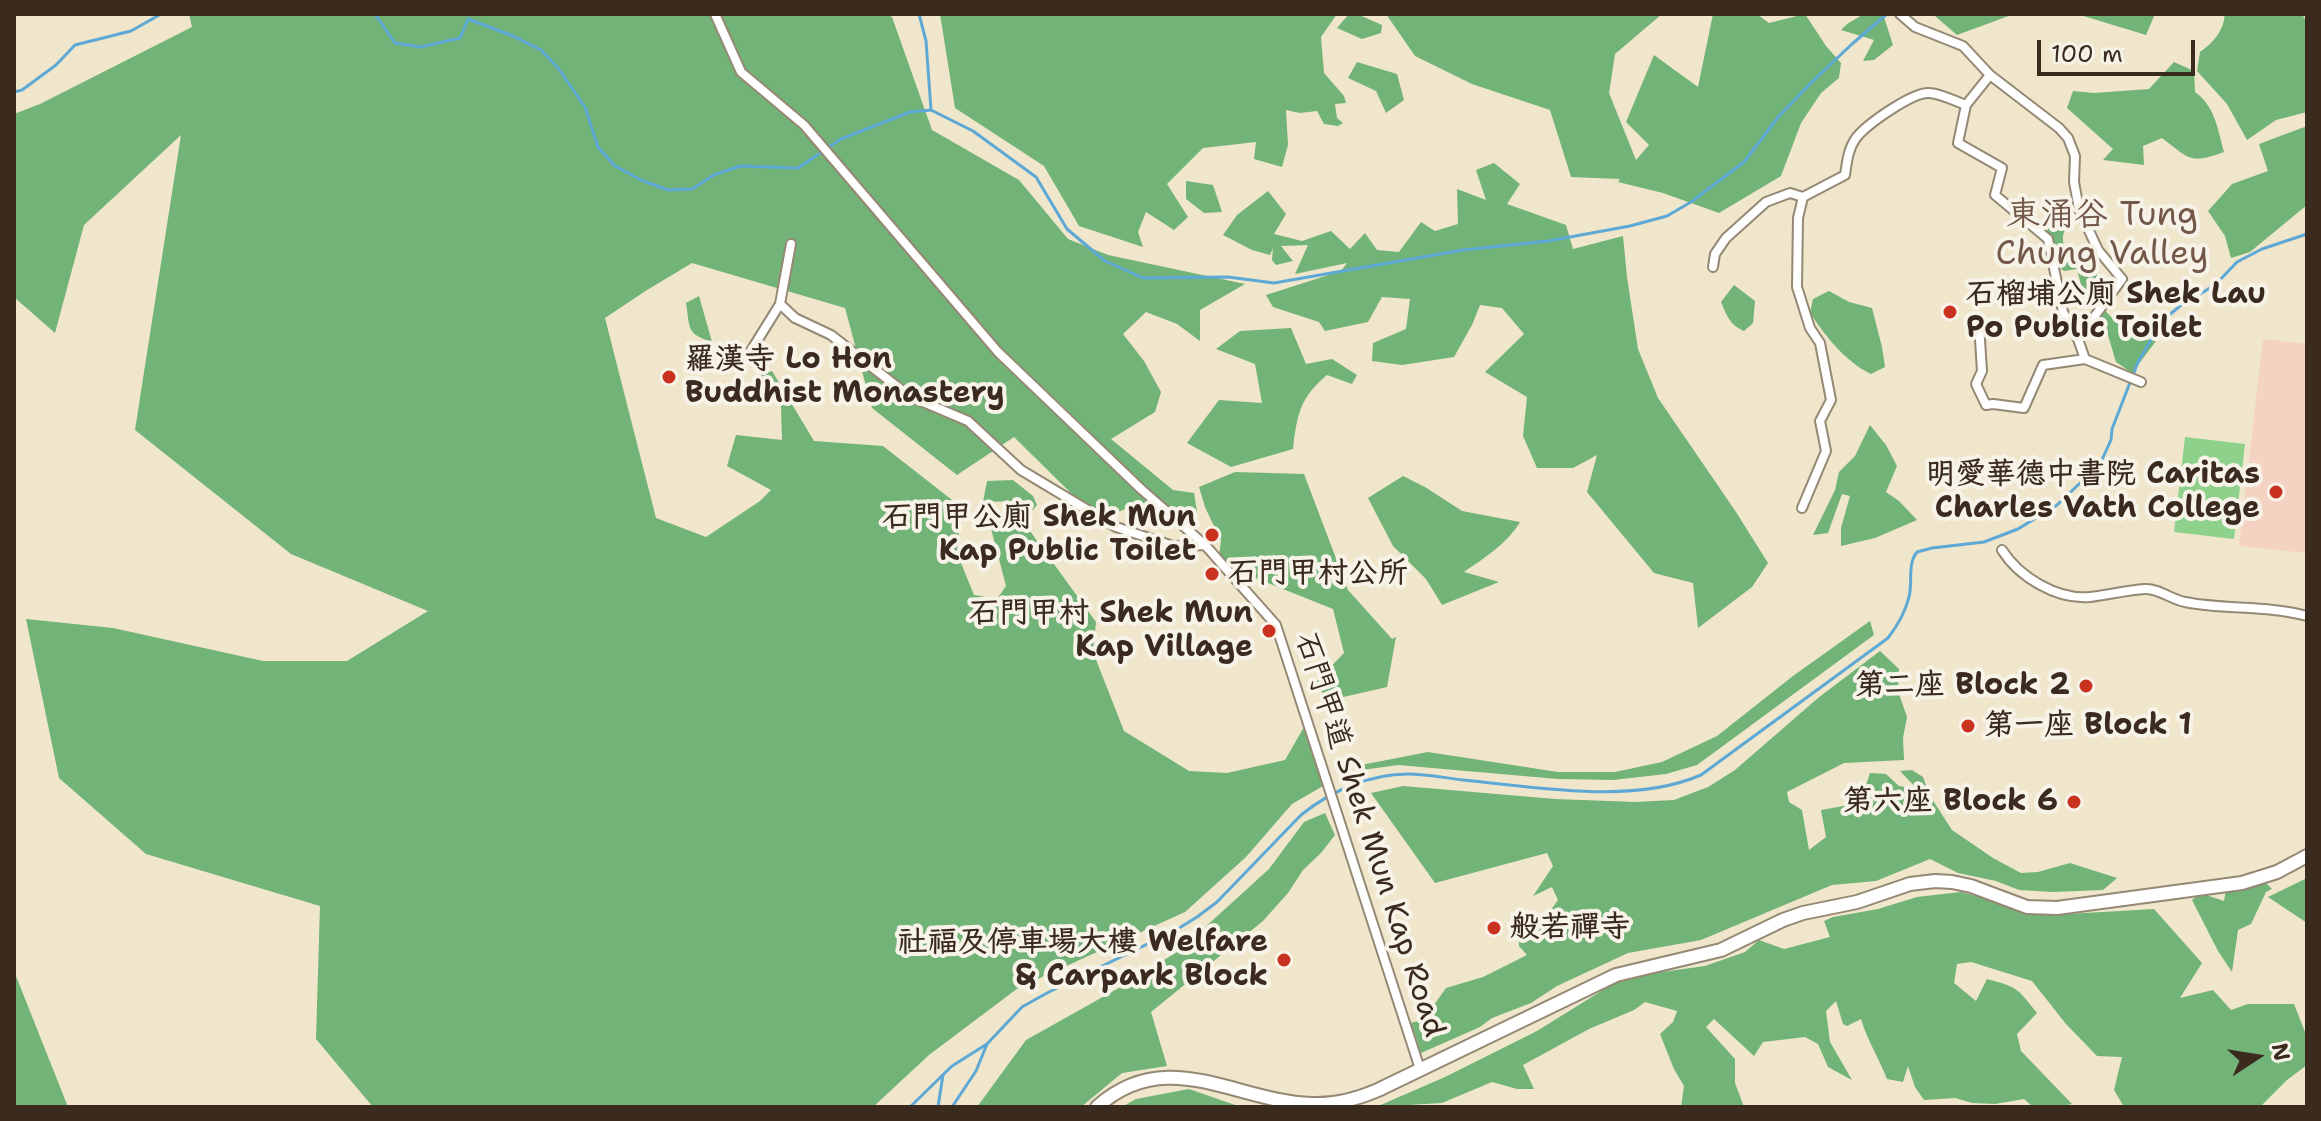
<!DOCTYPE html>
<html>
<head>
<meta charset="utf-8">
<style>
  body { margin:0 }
  #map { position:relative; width:2321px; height:1121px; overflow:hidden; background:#efe6cb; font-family:"Shantell Sans",sans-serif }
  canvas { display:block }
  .frame { position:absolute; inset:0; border:16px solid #3b2a1e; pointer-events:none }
  .north { position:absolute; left:2217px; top:1017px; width:80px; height:80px; -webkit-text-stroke:6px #f7f3e8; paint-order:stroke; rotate:78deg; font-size:22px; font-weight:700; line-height:32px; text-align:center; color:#3b2a1e }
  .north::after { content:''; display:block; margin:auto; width:28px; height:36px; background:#3b2a1e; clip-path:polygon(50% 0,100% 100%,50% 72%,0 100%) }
  .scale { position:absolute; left:2037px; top:40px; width:158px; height:36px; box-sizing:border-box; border:4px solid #3b2a1e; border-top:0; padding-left:10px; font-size:24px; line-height:28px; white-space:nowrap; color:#3b2a1e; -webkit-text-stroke:6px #f7f3e8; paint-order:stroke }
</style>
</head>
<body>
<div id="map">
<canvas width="2321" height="1121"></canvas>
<div class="frame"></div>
<div class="north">N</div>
<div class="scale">100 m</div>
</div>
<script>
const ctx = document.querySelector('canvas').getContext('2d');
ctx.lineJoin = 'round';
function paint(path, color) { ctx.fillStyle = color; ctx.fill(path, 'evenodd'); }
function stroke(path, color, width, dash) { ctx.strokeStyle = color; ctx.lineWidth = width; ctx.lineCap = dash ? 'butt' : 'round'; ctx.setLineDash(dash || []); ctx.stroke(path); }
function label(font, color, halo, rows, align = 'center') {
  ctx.font = font + ' "Shantell Sans","LXGW WenKai TC",sans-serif'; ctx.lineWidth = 8; ctx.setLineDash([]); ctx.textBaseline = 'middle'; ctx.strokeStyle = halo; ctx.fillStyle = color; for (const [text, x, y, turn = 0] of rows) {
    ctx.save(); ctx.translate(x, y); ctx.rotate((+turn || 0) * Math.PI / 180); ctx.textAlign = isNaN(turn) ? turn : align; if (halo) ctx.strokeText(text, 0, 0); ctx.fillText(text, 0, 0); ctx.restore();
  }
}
const built = new Path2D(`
  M2263 339 2307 344V553L2239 546Z`);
const green = new Path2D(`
  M2185 437 2245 444 2234 539 2174 532Z`);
const forest = new Path2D(`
  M189 14H886L892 17 932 130 1019 180 1068 239 1108 255 1245 284 1200 310V341L1177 324 1146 312 1123 334 1144 361 1161 392 1155 412 1111 439 1173 490 1194 493 1197 512 1169 523 1125 509 1110 516 1076 498 1014 437 957 475 872 408 845 308 692 263 647 290 605 318 656 518 706 537 760 501 771 490 727 466 736 435 782 440 781 406 754 377 772 371 814 441 883 446 961 507 957 553 974 595 997 599 1006 586 988 517 1027 527 1096 622 1093 652 1124 731 1189 771 1227 773 1285 760 1304 727 1323 786 1292 804 1246 857 1185 912 1018 988 929 1055 873 1107H373L316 1039 320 906 146 854 59 778 26 619 113 628 263 661H347L428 611 291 554 135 430 181 135 84 225 55 333 14 297V114L40 104 192 27Z
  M940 14H1337L1321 37 1324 73 1344 96 1346 103 1335 104 1337 118 1343 123 1338 126 1324 124 1317 111 1300 113 1286 110 1288 145 1282 167 1254 159 1256 142 1203 148 1167 184 1188 217 1174 230 1146 212 1138 232 1143 247 1079 226 1044 166 955 108Z
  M1349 14H1357L1382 25 1381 33 1362 39 1337 28Z
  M1386 14H1662L1615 54 1609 93 1636 160 1649 145 1626 122 1654 55 1698 87 1713 14H1757L1769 23 1805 14 1826 46 1841 63 1839 78 1821 93 1801 123 1781 176 1719 213 1663 193 1618 182 1620 179 1571 177 1550 110 1472 84 1415 56Z
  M1864 14H1883L1893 45 1874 60 1863 61 1874 40 1841 30 1847 24Z
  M1929 14H2014L1957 35 1935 16Z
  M2077 14H2155L2146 35Z
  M2225 14H2302L2307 23V112L2276 120 2247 140 2227 104 2197 71 2200 52C2214 42 2223 32 2225 14Z
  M1357 62 1397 74 1404 100 1386 113 1376 91 1348 78Z
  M2174 62 2194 71 2195 92C2215 106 2218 130 2224 152 2189 165 2189 158 2162 138L2143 146 2144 165 2103 160 2113 149 2067 108 2073 91 2094 93 2149 89Z
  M2307 126V205L2250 252 2231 258 2225 236 2208 211 2232 184 2268 171 2259 144Z
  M1494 163 1520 184 1507 204 1566 225 1573 249 1623 236 1627 277 1638 349 1658 398 1736 512 1768 563 1752 587 1698 628 1693 583 1654 573 1587 492 1597 455 1573 468H1537L1523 436 1527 397 1485 372 1524 334 1502 308 1480 305 1472 325 1454 357 1402 365 1372 361 1373 343 1406 329 1410 299 1382 297 1368 322 1325 331 1319 322 1273 307 1266 295 1341 271 1347 263 1295 274 1308 245 1281 246 1293 261 1276 265 1272 260 1273 248 1270 255 1252 250 1223 235 1237 215 1268 191 1286 214 1274 234 1302 241 1331 231 1350 249 1365 233 1377 250 1399 252 1421 222 1435 231 1458 224 1457 189 1486 200 1476 170Z
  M1186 181 1213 185 1222 212 1204 213 1186 199Z
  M2068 223C2061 236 2061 243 2069 254L2089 253 2096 263 2098 283 2084 297 2077 269 2064 271 2045 257 2023 255 2042 249 2048 228Z
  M1734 285 1755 301 1753 323 1744 331C1730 325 1727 316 1721 302Z
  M1829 291 1849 302 1872 308 1882 347 1885 367 1871 374C1846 362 1826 337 1810 313L1813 299Z
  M699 296 712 342C686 334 690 328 686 303Z
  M2098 303C2116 322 2128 338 2156 341L2132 373 2116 362 2107 332H2094Z
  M1291 328 1306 364 1332 359 1357 375 1352 384 1327 375C1300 398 1297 414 1293 449L1231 467 1187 443 1219 400 1262 403 1255 364 1216 349 1240 331Z
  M1870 425 1886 445 1897 466 1886 492 1899 501 1917 520 1875 538 1841 546V528L1850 496 1842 494 1828 533 1813 535 1835 490 1839 472 1855 456Z
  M1235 472 1304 474 1348 590 1392 639 1396 637 1387 687 1339 698 1325 696 1315 683 1344 653 1333 609 1218 563 1221 541 1205 507 1199 487Z
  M1403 476 1425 487 1462 511 1520 522C1507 544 1484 558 1464 572L1499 582 1442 605 1426 579 1393 546 1368 498Z
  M1013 480 1033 496 1037 505 1031 512 1021 501 983 502 987 481Z
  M1870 621 1874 635 1697 765 1666 774 1613 780 1558 779 1398 765 1362 770 1361 765 1428 752 1558 772H1615L1662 762 1717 736 1793 676Z
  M1880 651 1899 669 1898 691 1907 717 1903 738 1904 760 1844 763 1787 792 1789 802 1802 810 1809 850 1826 837 1821 810 1860 803 1870 773 1886 774 1899 786 1917 789 1900 771 1912 770 1923 777 1930 796 1952 830 1993 858 2021 873 2038 872 2070 863 2117 878 2103 890 2053 892 2019 890 1996 881 1958 873 1930 859 1876 881 1832 885 1701 940 1628 953 1557 986 1531 1003 1492 1018 1480 1027 1421 1053 1411 1023 1424 1019 1446 988 1483 977 1527 955 1519 946V920L1526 916 1527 932 1537 936 1543 921 1558 900 1552 887 1533 896 1553 866 1547 853 1435 883 1371 793 1403 786 1555 799 1635 802 1674 800 1708 787 1735 770 1818 698Z
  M1325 813 1335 835 1321 853 1303 870 1288 893 1263 921 1151 1012 1167 1066 1122 1073 1081 1107H977L1026 1040 1126 984 1180 950 1269 869 1304 822Z
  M2307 878V923L2268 897Z
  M2266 883 2272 889 2266 892 2251 924 2238 930 2232 972 2218 951 2192 900 2200 893 2224 901 2226 890Z
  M1961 892 2050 915 2154 909 2202 963 2180 998 2213 990 2231 1010 2248 1004H2294L2307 1037V1065L2287 1080 2260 1107H2124L2114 1090 2122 1057 2097 1056 2066 1024 2032 981 1971 962 1957 964 1954 983 1976 1001 1987 979C2018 987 2017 988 2037 1013L2017 1034 2021 1051 2072 1104 2056 1107H2033L2024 1099 1995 1104 1972 1103 1955 1098 1924 1100 1915 1087 1908 1066 1903 1082 1887 1079C1879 1058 1867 1040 1861 1019L1847 1026 1843 1024 1836 1001 1826 1011 1830 1042 1852 1080 1828 1067 1818 1044 1805 1037 1763 1042 1754 1056 1714 1019 1706 1027 1735 1059V1083L1744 1107H1681L1684 1086 1674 1069 1660 1034 1673 1022 1677 1011 1645 1002 1634 1010 1589 1029 1523 1065 1534 1089H1517L1492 1082 1442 1103 1376 1107 1445 1077 1537 1031 1619 980 1655 973 1705 966 1745 952 1759 940 1784 949 1830 937 1824 921 1833 917 1878 909 1917 897Z
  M14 971 68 1107H14Z
  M1189 1089 1241 1107H1122L1136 1099Z`);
const stream = new Path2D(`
  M375 14 395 43 421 47 460 38 468 19 513 36 541 50 558 68 585 107 598 147 615 166 641 180 668 190 692 189 714 175 740 166 798 168 841 139 910 112 931 110 973 131 1036 177 1067 229 1105 261 1143 278 1228 277 1274 283 1463 250 1548 241 1630 226 1667 216 1691 202 1744 162 1779 116 1815 79 1852 44 1887 14
  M919 14 926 41 931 110
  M14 92 22 90 56 65 75 45 131 31 161 14
  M910 1107 952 1066 987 1044
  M938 1107 943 1075
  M952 1107 976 1071 987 1044 1022 1007 1047 993 1176 930 1197 917 1217 902 1301 815C1331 791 1369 774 1408 774 1427 774 1445 778 1463 780 1537 787 1632 805 1701 775L1888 638C1898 625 1905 613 1909 597 1913 582 1907 564 1917 552L1932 548 1984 542 2018 529 2057 505 2100 464 2111 440 2112 429 2138 362 2162 321 2180 306 2215 285 2237 262 2262 249 2307 234`);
const minor = new Path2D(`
  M715 14 741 72 804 125 998 352 1141 489 1205 545 1276 625 1420 1069
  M1900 14 1915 27 1963 46 1990 75 2059 128 2068 138 2075 156 2074 182 2079 209 2098 250 2122 279 2078 339
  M1990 75 1966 105 1958 143 2002 168 1995 195 2048 239 2063 312 2078 339 2085 359
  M1713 267 1715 254 1726 238 1766 202 1790 193 1803 197 1845 175C1847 162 1848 149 1856 138 1866 125 1913 91 1930 93 1941 94 1955 101 1966 105
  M780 304 791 244
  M1979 324 1982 371 1976 384 1986 405 1993 404 2024 408 2043 365 2085 359 2141 382
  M749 354 780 304 795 318 831 335 909 396 968 421 1021 470 1116 527 1173 546 1205 545
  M1802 508 1826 451 1820 421 1831 400 1820 343 1810 328 1797 287 1798 218 1803 197
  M2002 550C2019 577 2057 600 2090 597 2108 595 2127 590 2145 589 2158 588 2172 600 2185 602 2225 610 2267 605 2307 616`);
const secondary = new Path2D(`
  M1097 1107C1167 1044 1236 1102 1312 1104 1336 1105 1357 1099 1378 1090L1616 975 1721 950 1783 920 1803 913 1857 902 1910 884 1935 881 1952 882 1971 886 2027 907 2057 908 2242 883 2277 872 2307 856`);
const markers = [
  [1950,312,8,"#c8321e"],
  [669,377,8,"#c8321e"],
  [2276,492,8,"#c8321e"],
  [1212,535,8,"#c8321e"],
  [1212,574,8,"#c8321e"],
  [1269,631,8,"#c8321e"],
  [2086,686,8,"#c8321e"],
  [1968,726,8,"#c8321e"],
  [2074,802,8,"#c8321e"],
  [1494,928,8,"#c8321e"],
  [1284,960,8,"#c8321e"]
];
const poiNames = [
  ["石榴埔公廁 Shek Lau",1966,295,"left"],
  ["Po Public Toilet",1966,329,"left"],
  ["羅漢寺 Lo Hon",685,360,"left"],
  ["Buddhist Monastery",685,394,"left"],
  ["明愛華德中書院 Caritas",2260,475],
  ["Charles Vath College",2260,509],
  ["石門甲公廁 Shek Mun",1196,518],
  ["Kap Public Toilet",1196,552],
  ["石門甲村公所",1228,574,"left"],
  ["石門甲村 Shek Mun",1253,614],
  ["Kap Village",1253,648],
  ["第二座 Block 2",2070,686],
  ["第一座 Block 1",1984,726,"left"],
  ["第六座 Block 6",2058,802],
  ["般若禪寺",1510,928,"left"],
  ["社福及停車場大樓 Welfare",1268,943],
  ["& Carpark Block",1268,977]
];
const streetNames = [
  ["石門甲道 Shek Mun Kap Road",1369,835,72]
];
const quarterNames = [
  ["東涌谷 Tung",2102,216],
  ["Chung Valley",2102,255]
];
paint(built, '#f5d3c2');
paint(green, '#8dd18b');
paint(forest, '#72b377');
stroke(stream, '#5da8d5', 3);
stroke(minor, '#958874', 12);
stroke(secondary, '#958874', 16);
stroke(minor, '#fff', 8);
stroke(secondary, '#fff', 12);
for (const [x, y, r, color] of markers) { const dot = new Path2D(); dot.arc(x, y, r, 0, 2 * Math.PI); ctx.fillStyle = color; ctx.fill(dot); stroke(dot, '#f7f3e8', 3); }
label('bold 30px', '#3b2a1e', '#f7f3e8', poiNames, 'right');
label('30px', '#3b2a1e', '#f7f3e8', streetNames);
label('34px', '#745849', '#f7f3e8', quarterNames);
</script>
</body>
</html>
